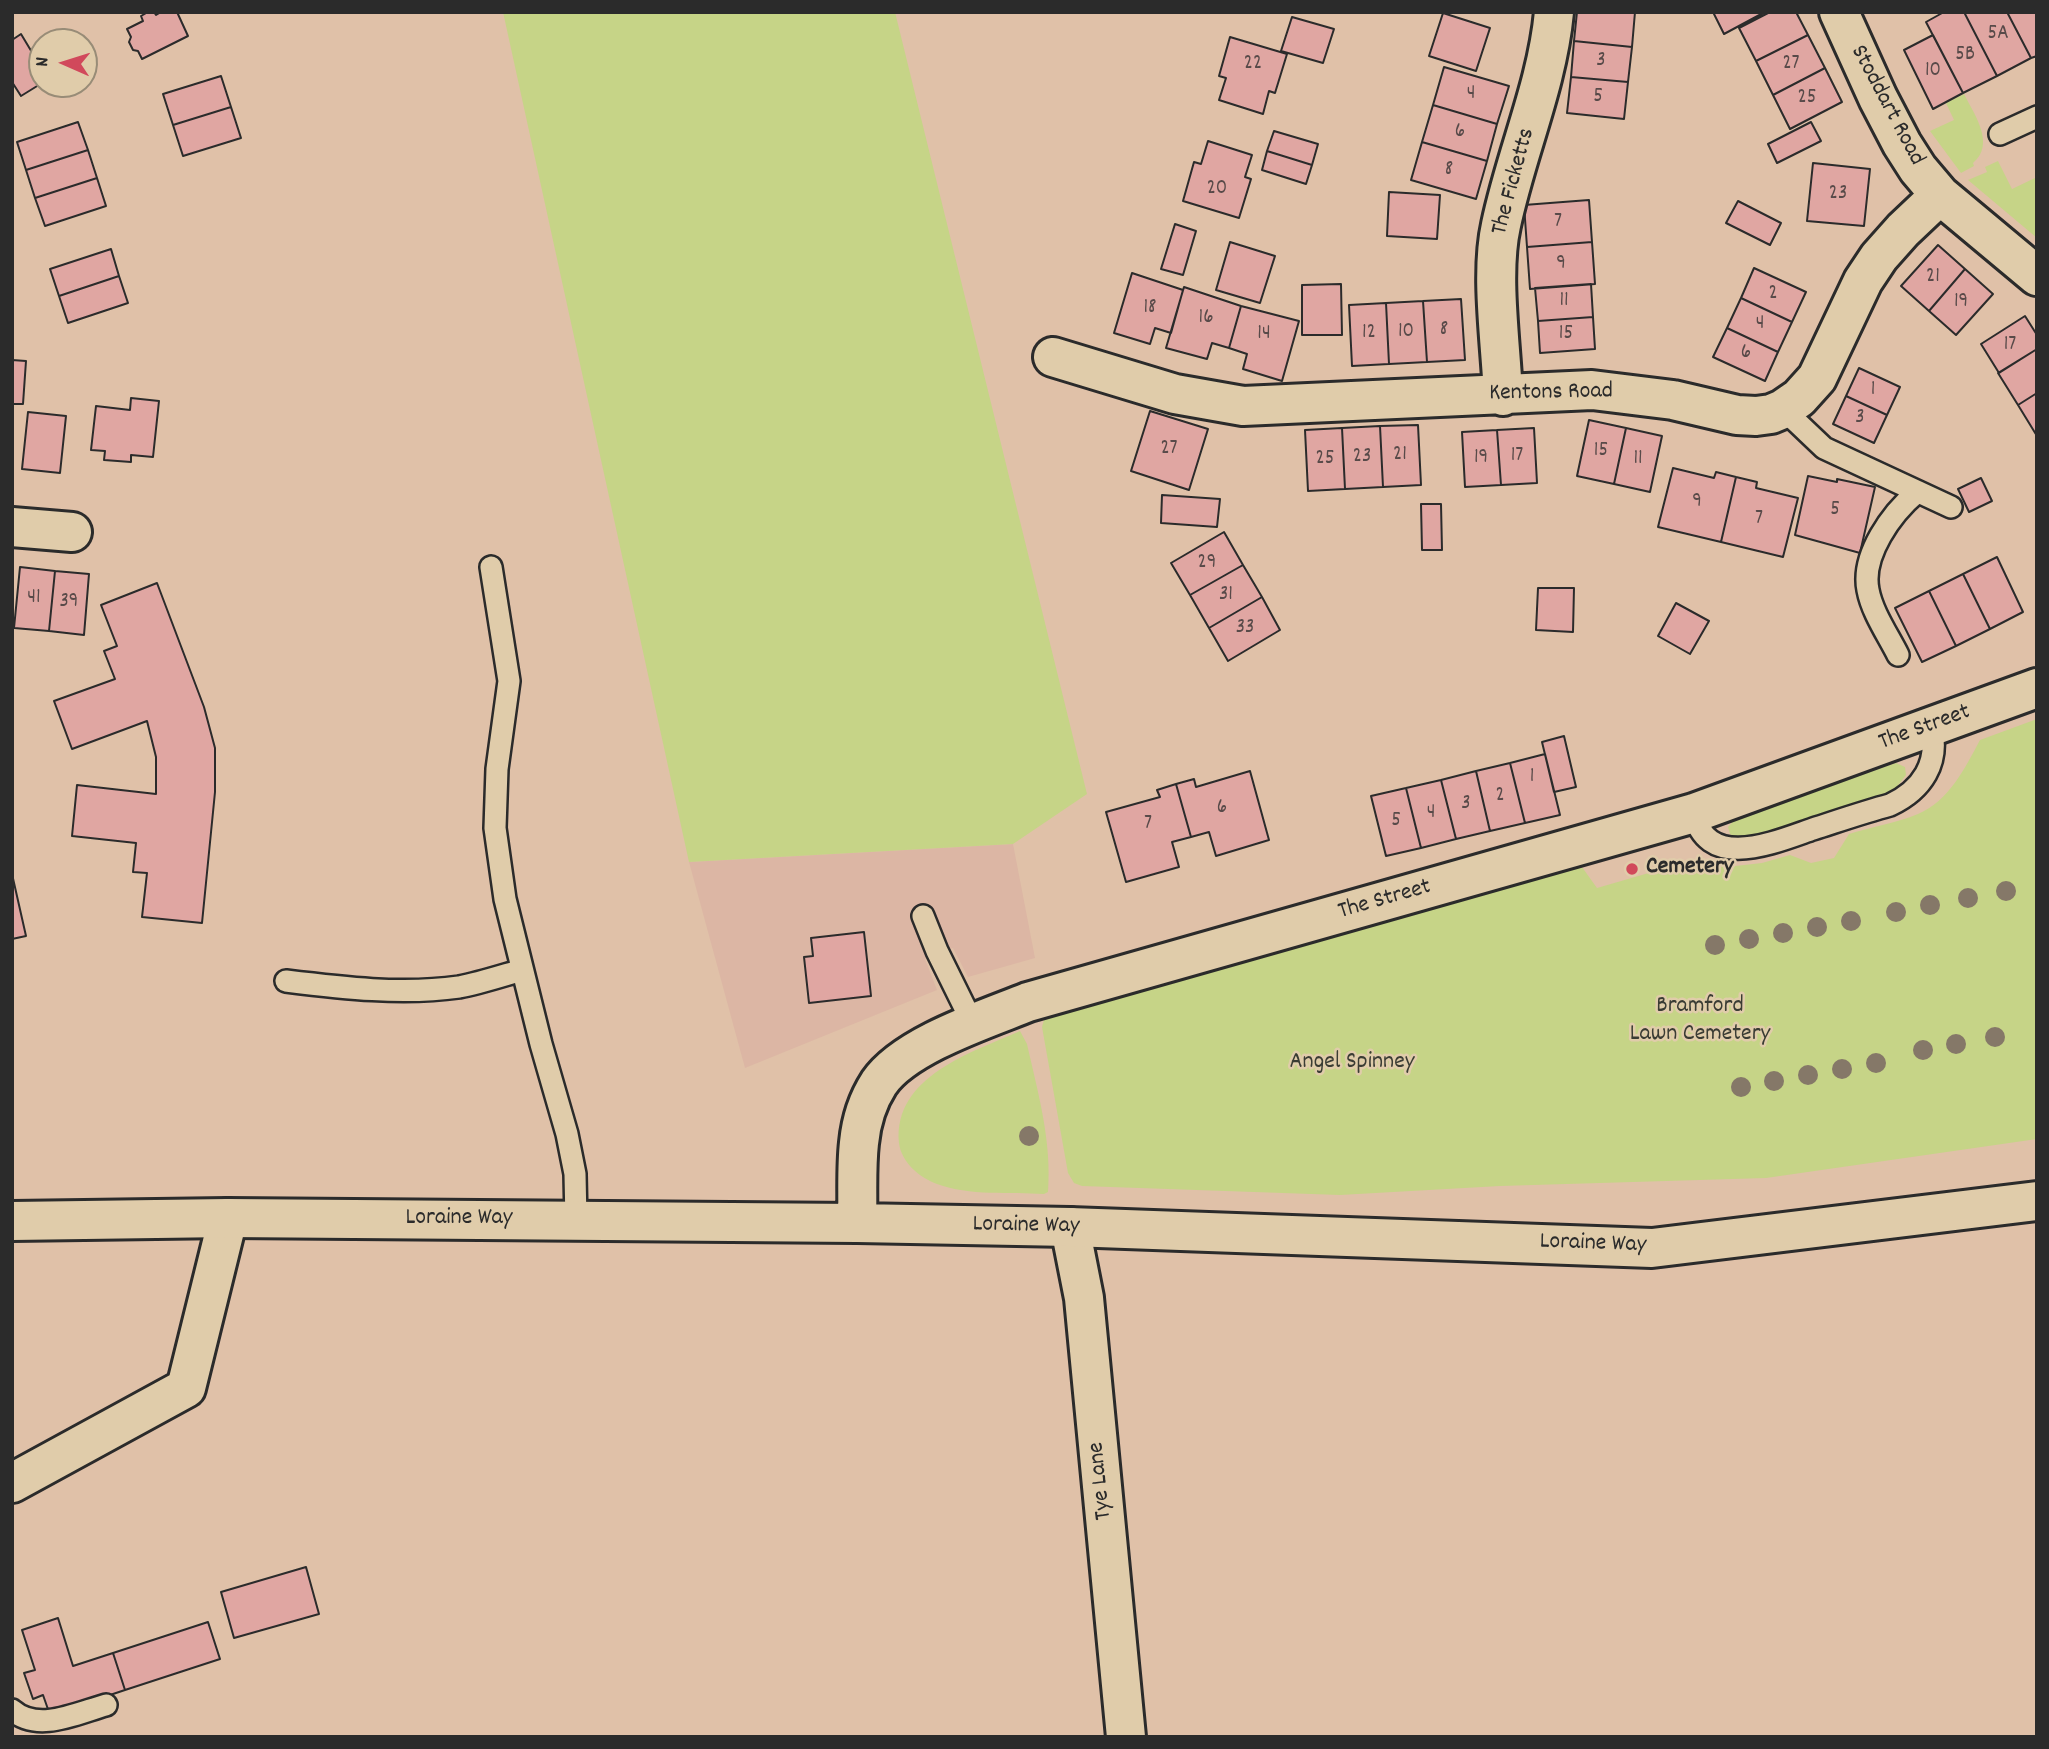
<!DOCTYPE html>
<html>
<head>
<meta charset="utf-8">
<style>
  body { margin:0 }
  #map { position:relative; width:2049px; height:1749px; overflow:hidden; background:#e0c1a8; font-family:Dekko,sans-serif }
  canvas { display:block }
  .frame { position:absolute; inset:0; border:14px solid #2b2b2b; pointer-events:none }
  .north { position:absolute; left:28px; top:28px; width:70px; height:70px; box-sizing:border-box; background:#e0ccaa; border:2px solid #988c77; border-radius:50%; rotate:273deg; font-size:19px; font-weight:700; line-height:28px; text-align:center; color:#2b2b2b }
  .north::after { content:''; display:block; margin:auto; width:24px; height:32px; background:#d1495b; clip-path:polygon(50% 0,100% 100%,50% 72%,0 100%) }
</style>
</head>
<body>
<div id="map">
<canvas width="2049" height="1749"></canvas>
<div class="frame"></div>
<div class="north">N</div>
</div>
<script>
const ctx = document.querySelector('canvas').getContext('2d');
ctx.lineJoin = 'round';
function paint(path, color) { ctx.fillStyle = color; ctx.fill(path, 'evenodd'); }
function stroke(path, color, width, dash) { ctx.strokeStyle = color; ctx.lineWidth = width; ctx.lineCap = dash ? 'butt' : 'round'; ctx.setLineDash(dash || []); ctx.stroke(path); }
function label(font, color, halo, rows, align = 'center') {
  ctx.font = font + ' Dekko,sans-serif'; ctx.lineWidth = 5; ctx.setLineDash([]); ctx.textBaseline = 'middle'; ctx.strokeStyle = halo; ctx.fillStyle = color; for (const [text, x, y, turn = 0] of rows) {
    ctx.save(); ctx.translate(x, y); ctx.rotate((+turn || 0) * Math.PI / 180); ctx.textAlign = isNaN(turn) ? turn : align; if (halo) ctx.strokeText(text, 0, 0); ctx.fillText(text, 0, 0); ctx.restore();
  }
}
const built = new Path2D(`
  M1013 844 1035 958 968 977 953 948 937 951 925 959 937 990 745 1068 689 862Z`);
const green = new Path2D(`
  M503 12H895L1087 794 1013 844 689 862Z
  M1964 94C1974 114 1996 144 1973 163L1974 166 1961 173 1930 131 1954 120 1946 103Z
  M1998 161 2012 189 2037 177V238L1968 180 1987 172 1985 167Z
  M2037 719V1139L1766 1178 1500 1186 1340 1195 1082 1186 1074 1183 1068 1173 1042 1027 1045 1016 1054 1008 1582 867 1597 888 1697 859 1709 864 1726 867 1762 863 1790 855 1811 863 1834 858 1849 834C1871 827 1896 823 1918 814 1949 801 1965 768 1980 740Z
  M1896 763 1905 767 1906 775 1896 788 1887 794 1755 838 1738 839 1730 834 1728 827 1737 817Z
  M1020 1031 1027 1044C1038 1093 1052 1141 1048 1192L1044 1194C1010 1192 969 1196 937 1184 920 1178 901 1162 899 1143 893 1076 973 1052 1020 1031Z`);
const building = new Path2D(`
  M148 12H154L156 15 161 12H177L188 36 142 59 138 51 133 50 129 42 131 37 127 29 143 21 141 16Z
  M1577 12H1635L1632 47 1574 41Z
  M1713 12H1765L1724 34Z
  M1770 12H1796L1808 35 1756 61 1739 28Z
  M1944 12H1964L1997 76 1963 93 1926 22Z
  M1964 12H2007L2031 58 1997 76Z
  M2007 12H2037V56L2031 58Z
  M1443 13 1490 28 1476 71 1429 56Z
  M1292 17 1334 29 1323 63 1281 51Z
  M21 34 42 69V83L21 96 12 82V40Z
  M1808 35 1825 68 1773 95 1756 61Z
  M1933 35 1963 93 1933 109 1904 50Z
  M1230 37 1287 54 1275 93 1269 91 1263 114 1219 100 1226 78 1219 76Z
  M1574 41 1632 47 1628 82 1571 77Z
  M1444 67 1509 86 1497 124 1433 105Z
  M1825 68 1842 102 1790 129 1773 95Z
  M221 76 231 107 173 125 163 94Z
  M1571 77 1628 82 1624 119 1567 113Z
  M1433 105 1497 124 1487 161 1422 142Z
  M231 107 241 138 183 156 173 125Z
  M78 122 88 150 26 170 17 142Z
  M1811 122 1821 141 1777 163 1768 144Z
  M1274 131 1318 144 1312 165 1267 151Z
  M1208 141 1252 155 1245 177 1251 179 1239 218 1183 201 1194 162 1201 164Z
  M1422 142 1487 161 1476 199 1411 180Z
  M88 150 97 178 35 198 26 170Z
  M1267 151 1312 165 1306 184 1262 170Z
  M1813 163 1870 169 1864 226 1807 221Z
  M97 178 106 206 45 226 35 198Z
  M1389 192 1440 195 1437 239 1387 236Z
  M1589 200 1592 242 1527 247 1524 205Z
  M1738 201 1781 223 1770 245 1726 223Z
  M1175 224 1196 231 1183 275 1161 269Z
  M1230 242 1275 256 1260 303 1216 290Z
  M1592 242 1595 284 1530 289 1527 247Z
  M1938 245 1965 269 1929 311 1901 286Z
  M111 249 119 276 59 296 50 269Z
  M1754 268 1806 292 1792 322 1741 298Z
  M1965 269 1993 294 1956 335 1929 311Z
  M1132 273 1183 290 1171 333 1155 328 1150 344 1114 333Z
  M119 276 128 303 68 323 59 296Z
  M1341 284 1342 335H1302V285Z
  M1591 284 1593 317 1538 321 1535 288Z
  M1184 287 1241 306 1229 348 1212 343 1207 359 1166 348Z
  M1741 298 1792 322 1778 352 1727 328Z
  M1461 299 1465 360 1427 362 1423 301Z
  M1423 301 1427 362 1389 364 1386 303Z
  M1386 303 1389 364 1352 366 1349 305Z
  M1241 306 1299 321 1282 381 1243 369 1247 354 1229 348Z
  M2025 316 2037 335V349L1999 373 1981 344Z
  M1593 317 1595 349 1540 353 1538 321Z
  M1727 328 1778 352 1765 381 1713 357Z
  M2037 349V393L2018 405 1998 373Z
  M12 360 26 361 23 404H12Z
  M1859 368 1900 387 1887 415 1846 396Z
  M2037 393V436L2018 405Z
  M1846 396 1887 415 1874 443 1833 424Z
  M131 398 159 401 153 457 131 455V462L104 460 105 451 91 450 96 406 130 410Z
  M1150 411 1208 429 1189 490 1131 471Z
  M28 412 66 416 60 473 22 469Z
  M1589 420 1626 428 1614 484 1577 476Z
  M1418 425 1421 485 1383 487 1380 426Z
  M1380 426 1383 487 1345 489 1342 428Z
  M1342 428 1345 489 1308 491 1305 430Z
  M1534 428 1537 483 1501 485 1497 430Z
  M1626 428 1662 436 1650 492 1614 484Z
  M1497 430 1501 485 1465 487 1462 432Z
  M1673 468 1714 478 1716 472 1736 477 1721 542 1658 527Z
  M1808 476 1837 482V479L1875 487 1860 553 1795 535Z
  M1736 477 1757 482 1756 488 1798 498 1783 557 1721 542Z
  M1981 478 1992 501 1969 512 1958 489Z
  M1162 495 1220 499 1217 527 1161 523Z
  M1421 504H1441L1442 550H1422Z
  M1224 532 1243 565 1190 595 1171 563Z
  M1997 557 2023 612 1990 629 1963 574Z
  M1243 565 1262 597 1209 628 1190 595Z
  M20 567 55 571 49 631 14 628Z
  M55 571 89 574 84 635 49 631Z
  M1963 574 1990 629 1956 646 1929 591Z
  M157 583 204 707 215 748V792L202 923 142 917 147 873 133 872 136 843 72 836 77 785 156 794V757L147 721 72 749 54 701 115 679 104 651 117 646 101 605Z
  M1538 588H1574L1573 632 1536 630Z
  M1929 591 1956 646 1922 662 1895 608Z
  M1262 597 1280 630 1228 661 1209 628Z
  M1676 603 1709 621 1690 654 1658 636Z
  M1564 736 1576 787 1554 792 1542 742Z
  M1545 754 1560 815 1525 823 1510 763Z
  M1510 763 1525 823 1490 831 1476 771Z
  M1250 771 1269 840 1216 856 1209 832 1191 837 1176 784 1194 779 1196 787Z
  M1476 771 1490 831 1456 839 1441 780Z
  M1441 780 1456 839 1421 848 1406 788Z
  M1176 784 1191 837 1172 842 1179 867 1126 882 1106 812 1160 797 1157 790Z
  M1406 788 1421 848 1386 856 1371 796Z
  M12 874 26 936 12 939Z
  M864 932 871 996 809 1003 804 957 813 956 811 938Z
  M306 1567 319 1614 234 1638 221 1592Z
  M58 1618 73 1666 113 1653 125 1690 50 1715 43 1695 33 1699 24 1673 35 1670 22 1630Z
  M208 1622 220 1659 125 1690 113 1653Z`);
const service = new Path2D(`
  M2000 134 2037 117
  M1783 409 1824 448 1951 507
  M491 567 509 681 497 769 495 828 505 899 541 1044 567 1134 575 1174 576 1221
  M1898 655C1888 635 1872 612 1868 590 1861 555 1892 513 1917 492
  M1694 813C1707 872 1775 842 1813 829 1838 821 1864 812 1890 805 1922 790 1940 763 1931 727
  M923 916 937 951 973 1024
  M286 981C343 988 402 995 459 987 480 983 501 976 522 970
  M12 1710C38 1733 77 1713 106 1705`);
const minor = new Path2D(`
  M1839 12 1878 98 1902 144 1918 169 1940 195 2037 276
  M1053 357 1175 394 1243 406 1592 390 1673 400 1737 415 1756 416 1771 414 1783 409 1799 398 1817 378 1863 281 1879 257 1903 230 1940 195
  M1503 396C1501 344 1490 274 1501 225 1516 153 1547 86 1554 12
  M12 527 72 532
  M1070 1227 1084 1298 1126 1737`);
const tertiary = new Path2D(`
  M12 1483 186 1388 228 1218`);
const secondary = new Path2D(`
  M12 1221 228 1218 857 1223 1070 1227 1652 1248 2037 1201
  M857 1223C858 1197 856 1169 859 1143 861 1122 868 1100 879 1083 905 1045 986 1019 1028 1002L1694 813 2037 688`);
const trees = [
  [2006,891],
  [1968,898],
  [1930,905],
  [1896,912],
  [1851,921],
  [1817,927],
  [1783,933],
  [1749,939],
  [1715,945],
  [1995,1037],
  [1956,1044],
  [1923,1050],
  [1876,1063],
  [1842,1069],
  [1808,1075],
  [1774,1081],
  [1741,1087],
  [1029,1136]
];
const markers = [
  [1632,869,7,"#d1495b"]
];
const numberNames = [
  ["5A",1998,35],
  ["5B",1965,56],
  ["3",1601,62],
  ["22",1253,65],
  ["27",1791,65],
  ["10",1933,72],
  ["4",1471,95],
  ["5",1598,98],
  ["25",1807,99],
  ["6",1460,133],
  ["8",1449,171],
  ["20",1217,190],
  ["23",1838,195],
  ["7",1558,223],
  ["9",1561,265],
  ["21",1933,278],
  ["2",1773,295],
  ["11",1564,302],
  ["19",1961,303],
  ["18",1150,309],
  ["16",1206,319],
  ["4",1760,325],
  ["8",1444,331],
  ["10",1406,333],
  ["12",1369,334],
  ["14",1264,335],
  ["15",1566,335],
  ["17",2010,346],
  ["6",1746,354],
  ["1",1873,391],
  ["3",1860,419],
  ["27",1169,450],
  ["15",1601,452],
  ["21",1400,456],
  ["17",1517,457],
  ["23",1362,458],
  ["19",1481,459],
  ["25",1325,460],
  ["11",1638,460],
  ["9",1697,503],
  ["5",1835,511],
  ["7",1759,520],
  ["29",1207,564],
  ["31",1226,596],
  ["41",34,599],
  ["39",69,603],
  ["33",1245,629],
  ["1",1532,778],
  ["2",1500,797],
  ["3",1466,805],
  ["6",1222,809],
  ["4",1431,814],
  ["5",1396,822],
  ["7",1148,825]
];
const streetNames = [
  ["Stoddart Road",1886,106,62],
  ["The Ficketts",1515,182,-75],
  ["Kentons Road",1551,394,-1],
  ["The Street",1925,729,-20],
  ["The Street",1385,901,-16],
  ["Loraine Way",459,1220],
  ["Loraine Way",1026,1227,1],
  ["Loraine Way",1593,1245,2],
  ["Tye Lane",1102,1481,-96]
];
const poiNames = [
  ["Cemetery",1646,869]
];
const parkNames = [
  ["Bramford",1700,1008],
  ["Lawn Cemetery",1700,1036],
  ["Angel Spinney",1352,1064]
];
paint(built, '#dcb6a4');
paint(green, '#c6d487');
paint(building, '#e0a6a2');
stroke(building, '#2b2b2b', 2);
stroke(service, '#2b2b2b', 26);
stroke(minor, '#2b2b2b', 44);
stroke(tertiary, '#2b2b2b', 44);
stroke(secondary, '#2b2b2b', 44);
stroke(service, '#e0ccaa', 21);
stroke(minor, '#e0ccaa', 38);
stroke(tertiary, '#e0ccaa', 38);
stroke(secondary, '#e0ccaa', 38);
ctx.fillStyle = '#857868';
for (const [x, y] of trees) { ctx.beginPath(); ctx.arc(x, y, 10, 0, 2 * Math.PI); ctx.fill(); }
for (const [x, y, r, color] of markers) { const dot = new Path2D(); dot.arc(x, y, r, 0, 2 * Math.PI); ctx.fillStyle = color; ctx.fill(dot); stroke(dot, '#e0ccaa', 2.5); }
label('21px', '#584a49', null, numberNames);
label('24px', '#2b2b2b', '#e0ccaa', streetNames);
label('bold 24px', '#2b2b2b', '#e0ccaa', poiNames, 'left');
label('24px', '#3a3c34', '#e0ccaa', parkNames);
</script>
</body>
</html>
